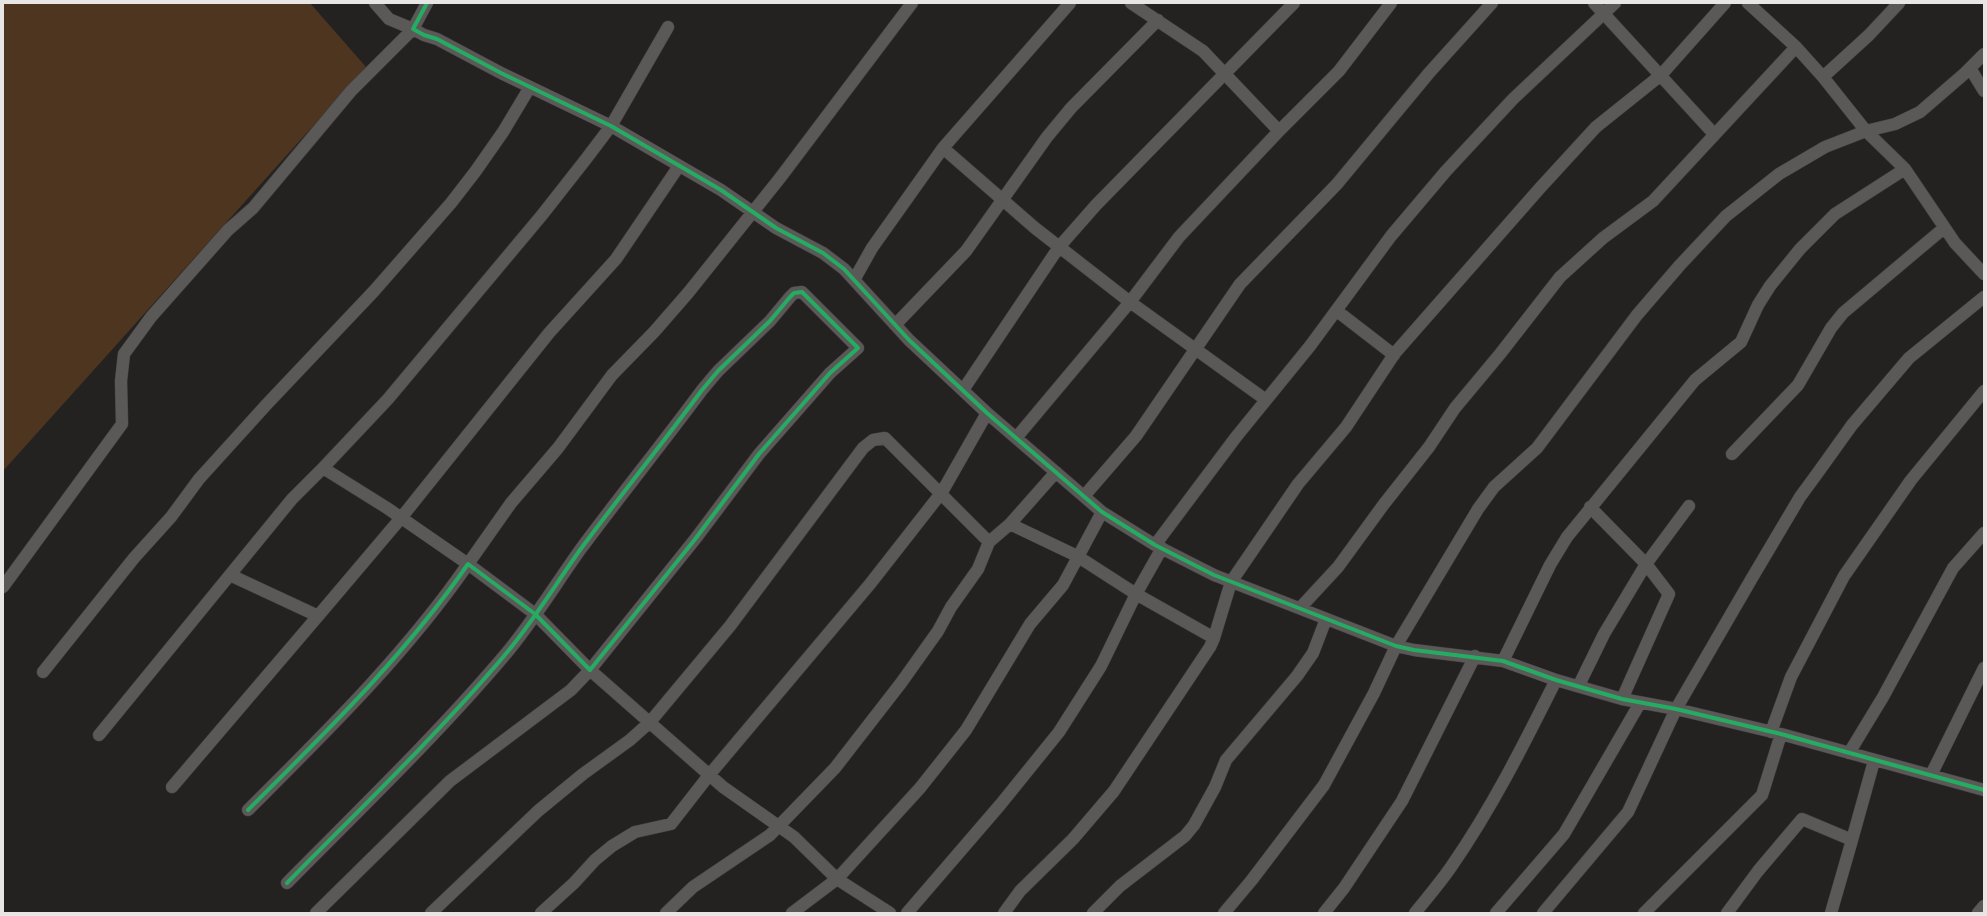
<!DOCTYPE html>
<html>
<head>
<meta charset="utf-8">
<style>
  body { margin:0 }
  #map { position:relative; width:1987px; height:916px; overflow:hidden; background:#232221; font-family:Helvetica,sans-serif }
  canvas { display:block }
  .frame { position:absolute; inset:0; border:4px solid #e7e6e5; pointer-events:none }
</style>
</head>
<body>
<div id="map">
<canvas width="1987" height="916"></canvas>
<div class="frame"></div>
</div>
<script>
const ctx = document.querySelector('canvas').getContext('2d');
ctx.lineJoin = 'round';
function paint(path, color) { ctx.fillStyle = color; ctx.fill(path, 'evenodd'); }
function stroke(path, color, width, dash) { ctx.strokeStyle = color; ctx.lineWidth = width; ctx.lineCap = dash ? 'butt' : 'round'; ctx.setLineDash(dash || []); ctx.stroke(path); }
const green = new Path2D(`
  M3 3H310L366 67 3 471Z`);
const minor = new Path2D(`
  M427 3 413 29 424 35 437 39 501 73 611 126 721 190 776 228 823 253 844 269 909 340 987 413 1102 512 1155 545 1214 575 1396 646 1414 650 1503 661 1556 680 1622 699 1676 709 1781 734 1984 790
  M1131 3 1203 51 1279 131
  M1594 3 1714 134
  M1748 3 1796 47 1823 77 1866 131 1905 169 1955 243 1984 274
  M668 27 611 126 586 159 542 215 388 399 323 468 387 508 468 564 511 503 558 448 612 375 654 332 688 293 780 178 912 3
  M1970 68 1984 91
  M1823 77 1869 35 1899 3
  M943 148 1070 3
  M854 280 872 248 943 148 1035 228 1130 302 1016 438
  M1337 311 1394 355
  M895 325 966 251 1047 137 1071 108 1158 20
  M963 390 1059 247 1096 205 1294 3
  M1266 400 1130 302 1179 237 1279 131 1339 71 1391 3
  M1732 454 1798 385 1831 328 1843 313 1944 228
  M1085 495 1136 436 1240 284 1337 184 1429 73 1492 3
  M1590 507 1646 564 1669 594 1622 699
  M1010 524 1056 472
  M1155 545 1236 437 1310 346 1391 236 1446 171 1513 99 1615 3
  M230 575 318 616 401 518 549 333 616 259 679 166
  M3 587 122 424 121 381 124 354 151 317 228 230 253 208 351 91 413 29 389 19 375 3
  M1300 608 1338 567 1384 504 1429 447 1455 408 1500 354 1560 277 1603 238 1653 201 1796 47
  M1503 661 1550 565 1567 537 1695 380 1741 342 1758 305 1770 286 1800 249 1835 214 1905 169
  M43 672 134 558 171 517 199 479 267 404 374 291 451 203 475 172 503 132 530 87
  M1579 685 1604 634 1646 564 1689 506
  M1771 732 1791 677 1844 576 1911 480 1984 391
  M99 735 292 499 323 468
  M1849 753 1883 697 1953 568 1984 533
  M1931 775 1984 668
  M172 787 318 616
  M248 810C326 732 405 655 468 564L535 614 590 670 696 538 759 454 830 373 858 348 802 292 794 293 790 297 770 321 718 371 702 390C662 444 620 496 580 550 555 585 532 623 504 656 437 735 360 809 287 883
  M316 913 450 781 571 690 590 670 723 787 794 837 837 879 890 913
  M431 913 538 811 583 774 630 740 650 722 730 626 863 448 873 440 885 438 989 542
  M541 913 574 883 595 860 612 846 635 832 671 824 710 774 870 584 942 492 987 413
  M666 913 693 887 770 835 835 768 901 683 938 631 951 607 978 569 989 542 1010 524 1077 556 1136 594 1214 638
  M792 913 837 879 920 788 966 730 1030 624 1063 585 1102 512
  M907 913 1000 805 1059 732 1101 666 1136 594 1162 548
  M1004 913 1020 891 1073 839 1114 791 1210 647 1214 638 1231 582 1298 484 1346 427 1395 353 1540 188 1596 127 1661 75 1725 3
  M1093 913 1120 886 1185 836 1194 825 1215 787 1226 760 1297 676 1313 653 1326 619
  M1224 913 1251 881 1324 785 1374 693 1396 646 1478 509 1494 487 1537 448 1637 315 1680 265 1726 216 1779 174 1825 147 1866 131 1895 124 1920 112 1964 74 1984 54
  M1324 913 1344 888 1402 801 1475 656
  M1415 913C1427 898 1440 883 1451 867 1492 808 1524 744 1556 680
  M1496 913 1564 834 1640 703
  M1543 913 1628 812 1676 709 1752 578 1800 497 1819 471 1852 425 1909 358 1984 297
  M1644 913 1762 795 1781 734
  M1727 913 1758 871 1802 819 1852 840 1874 761
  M1831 913 1852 840
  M1978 913 1984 906`);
const cycleway = new Path2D(`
  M427 3 413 29 424 35 437 39 501 73 611 126 721 190 776 228 823 253 844 269 909 340 987 413 1102 512 1155 545 1214 575 1396 646 1414 650 1503 661 1556 680 1622 699 1676 709 1781 734 1984 790
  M248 810C326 732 405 655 468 564L535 614 590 670 696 538 759 454 830 373 858 348 802 292 794 293 790 297 770 321 718 371 702 390C662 444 620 496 580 550 555 585 532 623 504 656 437 735 360 809 287 883`);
paint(green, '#4e3520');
stroke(minor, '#403f3f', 13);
stroke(minor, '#5a5958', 12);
stroke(cycleway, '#26ab63', 4);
</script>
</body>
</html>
